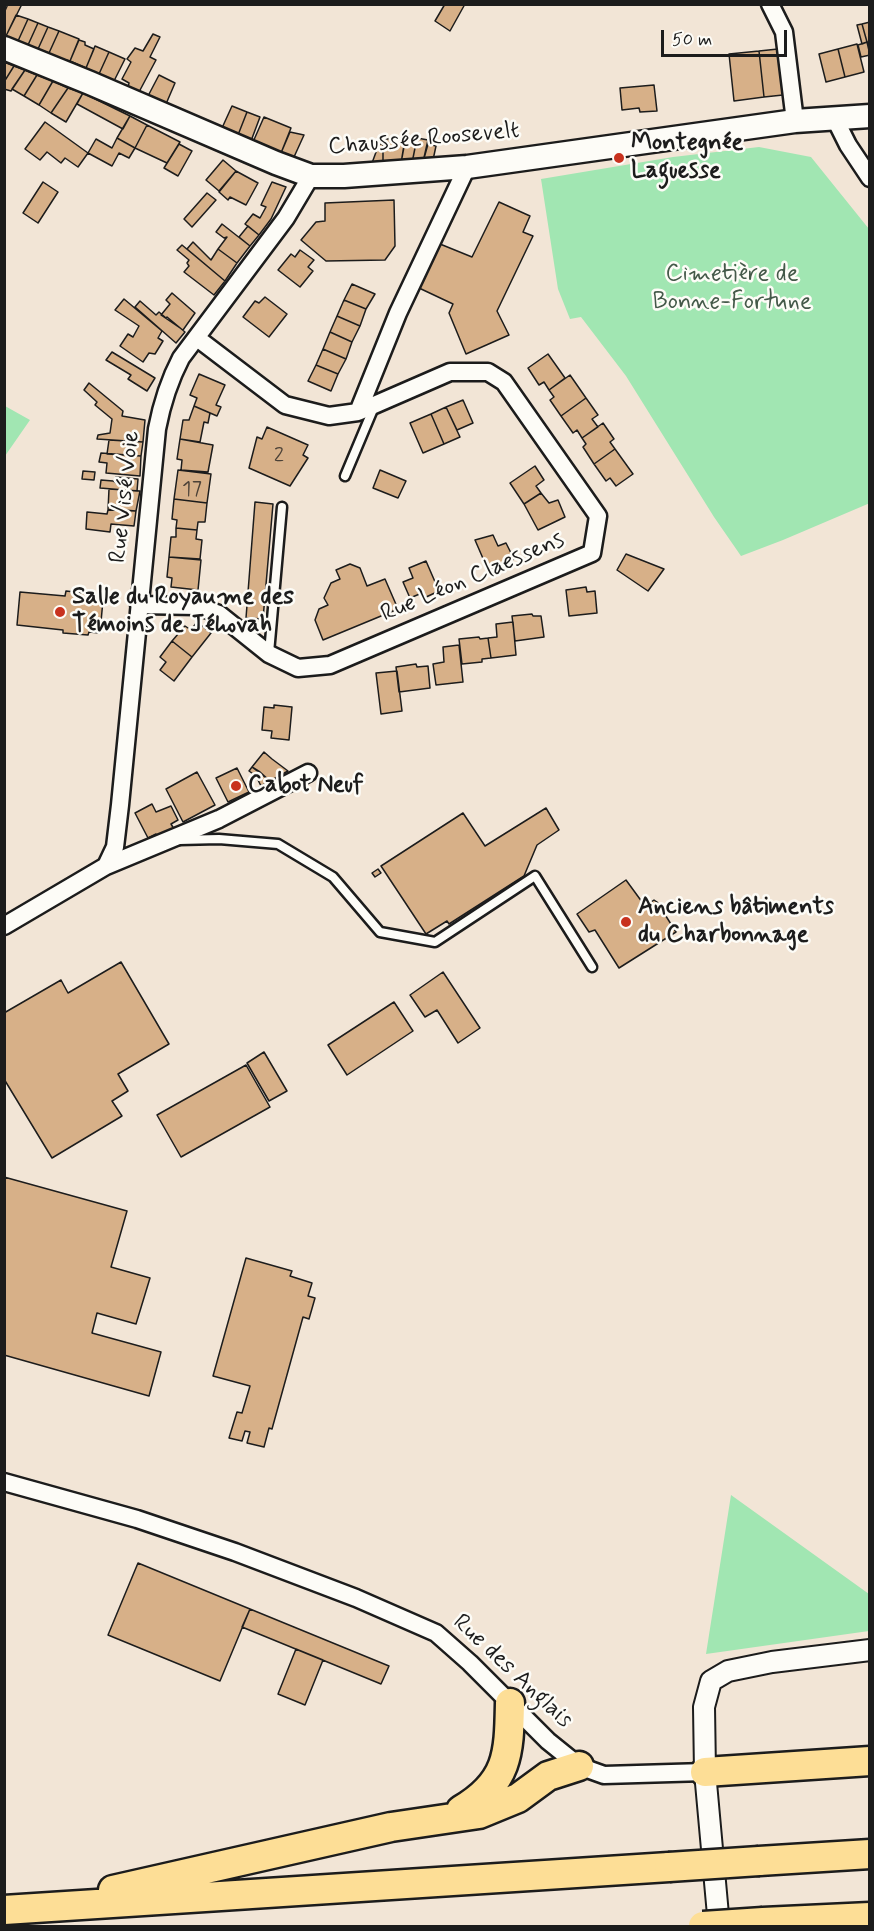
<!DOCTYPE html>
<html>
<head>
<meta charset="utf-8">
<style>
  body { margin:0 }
  #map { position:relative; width:874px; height:1931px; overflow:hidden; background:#f2e5d6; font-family:Mynerve,sans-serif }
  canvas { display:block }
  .frame { position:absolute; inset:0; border:6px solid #1c1c1c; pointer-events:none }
  .scale { position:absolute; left:661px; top:30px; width:126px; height:27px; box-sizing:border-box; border:3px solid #1c1c1c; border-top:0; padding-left:8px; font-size:18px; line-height:21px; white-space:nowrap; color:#1c1c1c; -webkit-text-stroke:4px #fdfcf7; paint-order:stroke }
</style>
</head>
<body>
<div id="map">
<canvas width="874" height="1931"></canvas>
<div class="frame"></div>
<div class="scale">50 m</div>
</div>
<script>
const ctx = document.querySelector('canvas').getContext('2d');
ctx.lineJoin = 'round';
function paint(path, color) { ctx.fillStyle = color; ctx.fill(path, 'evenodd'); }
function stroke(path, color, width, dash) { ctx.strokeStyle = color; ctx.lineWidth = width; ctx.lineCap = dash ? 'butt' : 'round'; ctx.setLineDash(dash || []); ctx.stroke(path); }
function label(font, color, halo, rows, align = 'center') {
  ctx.font = font + ' Mynerve,sans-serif'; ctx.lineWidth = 5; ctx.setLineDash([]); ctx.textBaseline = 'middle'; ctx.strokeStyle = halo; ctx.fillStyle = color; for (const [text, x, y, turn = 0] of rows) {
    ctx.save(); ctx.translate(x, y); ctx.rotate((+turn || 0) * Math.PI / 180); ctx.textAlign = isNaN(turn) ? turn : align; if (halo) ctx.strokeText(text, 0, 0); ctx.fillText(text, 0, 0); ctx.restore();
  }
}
const green = new Path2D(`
  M759 147 811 157 869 229 870 503 783 540 741 556 714 517 626 376 581 317 570 319 558 289 541 179 673 157Z
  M5 406 30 420 5 456Z
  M731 1495 869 1594V1631L706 1654Z`);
const building = new Path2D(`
  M8 4H22L6 36 4 35V13Z
  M445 4H465L450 31 435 21Z
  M16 15 28 19 18 41 6 36Z
  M28 19 38 23 28 45 18 41Z
  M870 22V42H867L862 24Z
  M38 23 48 27 38 49 28 45Z
  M862 24 867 42 862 44 857 25Z
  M48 27 59 31 49 53 38 49Z
  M59 31 79 39 70 61 50 56 49 53Z
  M153 34 160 37 150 57 156 60 139 92 128 87 129 83 122 79 131 62 127 59 135 48 143 51Z
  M79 40 85 42V45L94 49 86 68 70 61Z
  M867 42 870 55 861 57 858 45Z
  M857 44 864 72 845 77 838 49Z
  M95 46 109 52 99 74 86 68Z
  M778 49 783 95 764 97 759 51Z
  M838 49 845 77 826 82 819 54Z
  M759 51 764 97 734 101 729 54Z
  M109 52 125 59 114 81 99 74Z
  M4 62 14 66 4 82Z
  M14 66 25 70 11 91 4 89V82Z
  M25 70 37 75 24 96 12 89Z
  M37 75 53 81 39 105 24 96Z
  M159 75 175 83 166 104 148 96Z
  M53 81 68 88 51 113 39 105Z
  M654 85 657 111 640 112 639 108 622 110 620 88Z
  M68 88 83 93 66 122 51 113Z
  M83 93 130 116 123 129 77 104Z
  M232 106 247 112 238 135 222 128Z
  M247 112 260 117 251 141 238 135Z
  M130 116 147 125 135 148 117 138Z
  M264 117 291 128 281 153 253 142Z
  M45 122 88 153 78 167 65 158 61 163 47 152 40 160 25 149Z
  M147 125 180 142 167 163 135 148Z
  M290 132 304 135 294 157 281 153Z
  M406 136 417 138 412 163H401Z
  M117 138 135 148 129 158 119 153 112 166 88 153 96 139 112 148Z
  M417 138 428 140 423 162 412 163Z
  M383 139H405L401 163 383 164Z
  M179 144 192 151 178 176 164 168Z
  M379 144H383V162L372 163Z
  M428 144 436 146 433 160 423 162Z
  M223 160 236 171 219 191 206 180Z
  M236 171 258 183 246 205 230 197 228 200 219 192Z
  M43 182 58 192 38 223 23 213Z
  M272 182 286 187 271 219 259 235 245 224 253 214 260 218 266 207 261 205Z
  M207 193 216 200 192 227 184 219Z
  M394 200 395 246 385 260 326 261 301 240 316 222 325 221V203Z
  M499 202 530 216 523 232 533 236 497 311 509 335 466 354 449 313 453 304 419 288 440 244 472 257Z
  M222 224 250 246 237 263 218 249 227 237 224 238 216 232Z
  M248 226 259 235 250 246 239 237Z
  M193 242 211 260 218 249 237 263 225 281 187 249Z
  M182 245 225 281 214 295 184 272 189 266 187 263 189 260 177 250Z
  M300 250 314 260 308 267 313 271 300 287 278 270 291 254 295 257Z
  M352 284 375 294 366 309 344 300Z
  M172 293 195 313 183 330 161 315 170 304 166 300Z
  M265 297 287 314 269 337 243 317 255 301 259 303Z
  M124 299 162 331 158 338 163 341 155 354 149 353 143 362 120 346 128 334 133 337 139 326 115 310Z
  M344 300 366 309 360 326 337 316Z
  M140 301 156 315 159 312 166 318 167 317 185 332 176 343 135 307Z
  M337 316 360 326 352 342 330 332Z
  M330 332 352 342 346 359 323 349Z
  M323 349 346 359 338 374 316 365Z
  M112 352 155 378 147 391 128 379 131 375 106 360Z
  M548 354 565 378 549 390 544 382 539 385 528 368Z
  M316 365 338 374 331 391 308 381Z
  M199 374 225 385 216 405 221 407 217 416 194 406 197 398 190 395Z
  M570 375 586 398 561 416 550 400 554 397 549 390Z
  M89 383 123 411 122 416 145 420 143 442 97 439 98 435 110 433 112 419 95 405 97 402 84 390Z
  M586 398 598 415 592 419 598 427 582 438 577 430 573 433 561 416Z
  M463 400 473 423 457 430 446 407Z
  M194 406 210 413 208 423 204 422 200 442 180 439 183 420H189Z
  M446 407 460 437 444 444 431 414Z
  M431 414 444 444 423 453 410 423Z
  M603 423 614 439 610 442 615 449 594 464 583 447 586 444 582 438Z
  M267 427 308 445 303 455 308 458 290 486 249 468 257 437 262 439Z
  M180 439 213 445 208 472 181 470 182 460 177 459Z
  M109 440 143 442 141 456 107 454Z
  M615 449 633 474 616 486 610 478 606 481 594 464Z
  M101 453 141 456 140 476 106 473 107 463 99 462Z
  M535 466 544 480 536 486 541 493 524 504 510 483Z
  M178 470 211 474 207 503 174 499Z
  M380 470 406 481 398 498 373 488Z
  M83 471 95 472 94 480 82 479Z
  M116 477 138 479 137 491 100 488 101 480 113 481 116 483Z
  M109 489 140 491 136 511 108 510Z
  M541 493 549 503 558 500 565 517 538 530 524 504Z
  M174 499 207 503 205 522H198L197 530 176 528 177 520 172 519Z
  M255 502 273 504 263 619 246 618Z
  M112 509 136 511 134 526 111 524 110 532 86 529 87 512 107 514 108 510Z
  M176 528 197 530 196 539 202 540 200 559 169 557 171 537H176Z
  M493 535 498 546 506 543 514 559 488 570 475 540Z
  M626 554 664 569 648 591 617 570Z
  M169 557 201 560 198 590 171 587 172 578 167 577Z
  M426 561 439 591 424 598 422 593 410 598 403 582 413 578 409 568Z
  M350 564 360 568 367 586 385 579 398 609 323 640 315 620 319 609 328 605 324 598 331 583 340 579 336 570Z
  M586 587 587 592 595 591 597 613 569 616 566 590Z
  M66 591 92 594V598L103 600 100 633 89 632 88 635 63 633V630L17 625 20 592 65 596Z
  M532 614 533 616H541L544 637 515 641 512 616Z
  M197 622 211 633 192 657 172 641 185 626 191 630Z
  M513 622 516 655 491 658 488 638 497 637 496 624Z
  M479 637 480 639 488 638 491 658 482 659V662L462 664 459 639Z
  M172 641 192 657 174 681 160 670 166 662 160 657Z
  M459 645 463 682 436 685 433 664 444 662 443 647Z
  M416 664 417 667 428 666 430 688 399 692 396 667Z
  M397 671 402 711 381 714 376 673Z
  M274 705 292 707 289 740 271 738 272 731 262 730 264 707 274 708Z
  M264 752 272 759 288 771 270 781 252 767Z
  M252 767 260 772 270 781 261 786 256 776 249 771Z
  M237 768 249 792 228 802 216 778Z
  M197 772 215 805 183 822 166 789Z
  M152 804 156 812 171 806 178 820 171 824 174 829 157 837 156 834 148 838 135 813Z
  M546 808 559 830 537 845 524 876 449 924 447 921 426 934 381 866 463 813 485 846Z
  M378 869 381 873 375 877 372 873Z
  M626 880 645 906 654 900 657 902 676 932 619 968 595 930 589 932 577 914Z
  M121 962 169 1044 118 1074 128 1091 112 1101 122 1116 52 1158 4 1079V1013L61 980 68 993Z
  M443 972 480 1028 458 1043 437 1010 425 1017 410 995Z
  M394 1002 413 1031 347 1075 328 1045Z
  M264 1052 287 1091 269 1101 247 1063Z
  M246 1065 270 1107 181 1157 157 1115Z
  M4 1177 127 1211 111 1267 150 1278 136 1324 97 1313 92 1333 161 1352 149 1396 4 1355Z
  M246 1258 292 1271 290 1276 312 1283 308 1296 315 1298 309 1319 303 1317 272 1429 269 1428 264 1447 247 1443 250 1432 245 1431 242 1441 229 1438 237 1412 242 1413 250 1386 213 1376Z
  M138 1563 250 1609 220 1681 108 1635Z
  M250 1609 389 1666 381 1684 242 1627Z
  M296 1649 323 1660 305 1705 278 1694Z`);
const service = new Path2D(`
  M345 476 374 407
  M269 653 282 507
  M179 840 219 839 278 844 333 877 380 932 435 942 535 876 592 967`);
const minor = new Path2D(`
  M770 4 784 32 795 121
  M834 117 848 145 870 178
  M358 412 398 313 467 167
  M139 605 197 606 219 614 269 654 298 668 330 665 592 553 598 516 504 382 488 372H450L358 412 329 416 285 405 197 338
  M106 866 115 847 120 805 157 429C162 403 169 381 181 358L286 218 311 176
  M4 926 106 866 219 819 308 773
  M4 1482 137 1519 235 1552 356 1598 436 1633 470 1663 548 1741 579 1766 604 1775 705 1772`);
const tertiary = new Path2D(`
  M719 1926 705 1772 704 1707 711 1681 728 1671 772 1662 870 1650`);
const secondary = new Path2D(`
  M4 48 90 83 276 163 311 176H344L467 167 795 121 870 116`);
const motorway = new Path2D(`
  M705 1772 870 1761
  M461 1810C509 1782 509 1753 510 1703
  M759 1861 870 1854
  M113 1890 391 1827 479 1814 518 1798 548 1776 579 1766
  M4 1910 669 1867
  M763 1922 870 1917`);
const motorwayBridge = new Path2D(`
  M669 1867 759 1861
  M703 1926 763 1922`);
const markers = [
  [619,158,6,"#c8321e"],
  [60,612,6,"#c8321e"],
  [236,786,6,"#c8321e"],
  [626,922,6,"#c8321e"]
];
const numberNames = [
  ["2",279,457],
  ["17",192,491]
];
const streetNames = [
  ["Chaussée Roosevelt",424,140,-5],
  ["Rue Visé Voie",126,497,-84],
  ["Rue Léon Claessens",473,578,-23],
  ["Rue des Anglais",512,1672,43]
];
const poiNames = [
  ["Montegnée",631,144],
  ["Laguesse",631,172],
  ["Salle du Royaume des",72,598],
  ["Témoins de Jéhovah",72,626],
  ["Cabot Neuf",248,786],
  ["Anciens bâtiments",638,908],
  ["du Charbonnage",638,936]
];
const parkNames = [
  ["Cimetière de",732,275],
  ["Bonne-Fortune",732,303]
];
paint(green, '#a1e6b2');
paint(building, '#d7b088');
stroke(building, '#1c1c1c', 1.5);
stroke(service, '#1c1c1c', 13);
stroke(minor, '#1c1c1c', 21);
stroke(tertiary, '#1c1c1c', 24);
stroke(secondary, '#1c1c1c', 27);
stroke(motorway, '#1c1c1c', 33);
stroke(service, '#fdfcf7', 8);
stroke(minor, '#fdfcf7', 16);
stroke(tertiary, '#fdfcf7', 20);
stroke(secondary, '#fdfcf7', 22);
stroke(motorway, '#fdde96', 28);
stroke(motorwayBridge, '#1c1c1c', 33, []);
stroke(motorwayBridge, '#fdde96', 28);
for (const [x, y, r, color] of markers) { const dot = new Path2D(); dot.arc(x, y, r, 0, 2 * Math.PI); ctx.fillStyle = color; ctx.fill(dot); stroke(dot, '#fdfcf7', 2); }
label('21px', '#4b4137', null, numberNames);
label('24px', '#1c1c1c', '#fdfcf7', streetNames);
label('bold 24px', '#1c1c1c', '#fdfcf7', poiNames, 'left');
label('24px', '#445949', '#fdfcf7', parkNames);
</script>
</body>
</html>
